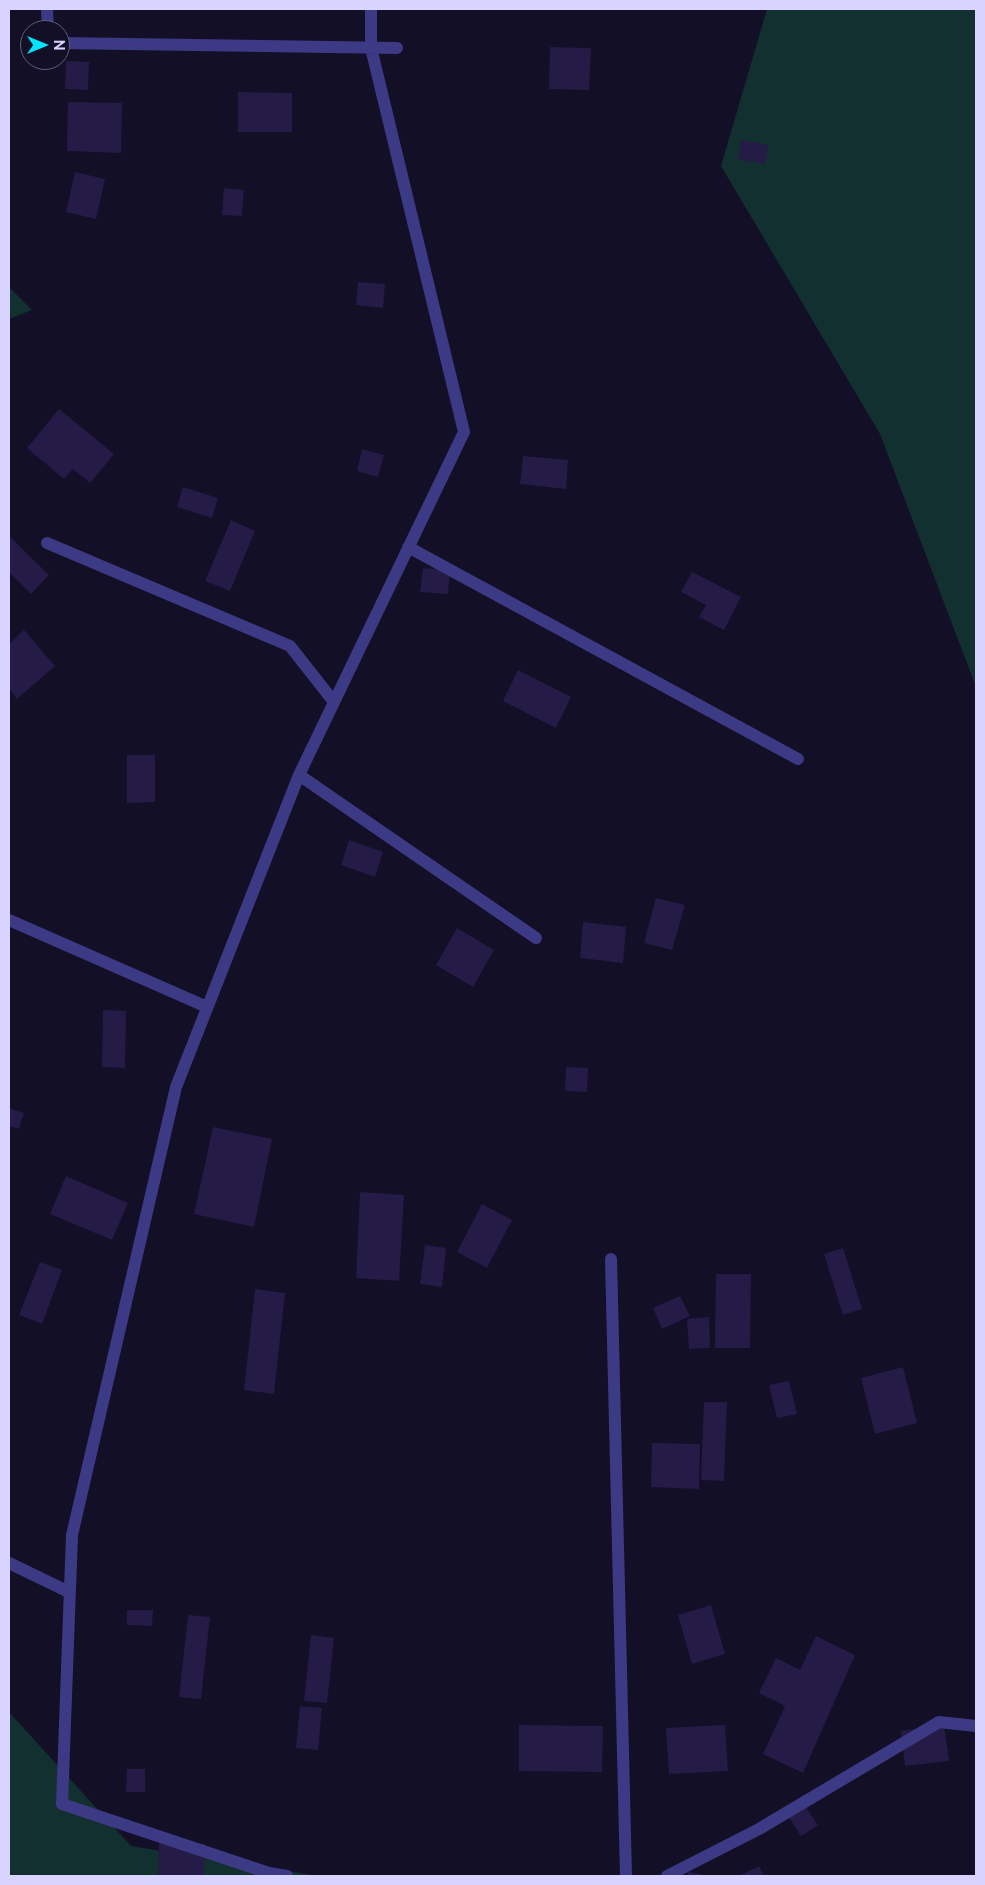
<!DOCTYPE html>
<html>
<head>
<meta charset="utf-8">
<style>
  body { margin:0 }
  #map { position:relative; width:985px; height:1885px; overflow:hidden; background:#130f26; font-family:Raleway,sans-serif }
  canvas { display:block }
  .frame { position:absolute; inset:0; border:10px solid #d9d4ff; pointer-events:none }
  .north { position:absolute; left:20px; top:20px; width:50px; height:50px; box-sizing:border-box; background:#130f26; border:1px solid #625e7d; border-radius:50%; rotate:90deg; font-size:14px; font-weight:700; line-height:20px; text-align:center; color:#d9d4ff }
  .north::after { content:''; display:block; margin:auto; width:18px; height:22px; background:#00e5ff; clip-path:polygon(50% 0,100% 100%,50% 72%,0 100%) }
</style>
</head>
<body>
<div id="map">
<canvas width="985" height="1885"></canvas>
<div class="frame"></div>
<div class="north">N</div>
</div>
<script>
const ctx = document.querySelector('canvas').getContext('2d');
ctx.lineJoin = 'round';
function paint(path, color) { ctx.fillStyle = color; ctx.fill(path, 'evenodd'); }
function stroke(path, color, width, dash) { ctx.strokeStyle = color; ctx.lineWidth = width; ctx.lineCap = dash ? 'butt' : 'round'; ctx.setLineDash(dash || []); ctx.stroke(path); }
const green = new Path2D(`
  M767 9H976V687L880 434 721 166Z
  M9 287 32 310 9 319Z
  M9 1712 131 1846 319 1876H9Z`);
const building = new Path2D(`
  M550 47 591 48 589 90 549 89Z
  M66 61 89 62 88 90 65 89Z
  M238 92 292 93V132H238Z
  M68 102 122 103 121 153 67 151Z
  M742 140 768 145 765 164 738 159Z
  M75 172 105 179 96 219 66 212Z
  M224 188 244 190 242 216 222 215Z
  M358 282 385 284 383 308 356 305Z
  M59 409 114 454 90 483 73 469 64 479 27 448Z
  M362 449 384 455 378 477 357 471Z
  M523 456 568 460 566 489 520 484Z
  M183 487 218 498 212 518 177 507Z
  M231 520 255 531 230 591 205 581Z
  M9 536 49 575 31 594 9 572Z
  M423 568 450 570 448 594 420 592Z
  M692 572 741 597 724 630 699 617 706 605 681 592Z
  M24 630 55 666 17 699 9 689V644Z
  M518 670 571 697 556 728 503 701Z
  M127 755H155V802L127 803Z
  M349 840 383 852 375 877 341 865Z
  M656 898 685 905 672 950 644 943Z
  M583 922 626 927 623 963 580 958Z
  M457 928 494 950 473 987 436 965Z
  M103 1010 126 1011 125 1068 102 1067Z
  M566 1067 588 1068 587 1092 565 1091Z
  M9 1108 24 1113 19 1129 9 1126Z
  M213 1127 272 1139 254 1227 194 1214Z
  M66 1176 128 1203 112 1240 50 1214Z
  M360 1192 404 1195 399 1281 356 1278Z
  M482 1204 512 1220 487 1268 457 1252Z
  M425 1245 446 1248 442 1287 420 1284Z
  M843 1248 862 1309 843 1315 824 1254Z
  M40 1262 62 1270 42 1324 19 1315Z
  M716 1274H751L750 1348H715Z
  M255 1289 285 1293 274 1394 244 1390Z
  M680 1296 690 1316 662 1329 653 1308Z
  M709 1317 710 1348 689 1349 687 1319Z
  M903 1367 917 1423 875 1434 861 1378Z
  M789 1381 797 1414 777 1418 769 1385Z
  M704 1402H727L724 1481 701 1480Z
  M652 1443 700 1444 699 1489 651 1487Z
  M711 1605 725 1654 692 1664 678 1615Z
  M127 1610H153L152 1626 127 1625Z
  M188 1615 210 1617 201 1699 179 1697Z
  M311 1635 334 1638 327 1703 304 1701Z
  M816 1636 855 1655 803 1773 763 1754 785 1706 759 1693 776 1658 800 1670Z
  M300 1706 322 1708 318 1750 296 1748Z
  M519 1725 603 1726 602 1772 519 1771Z
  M725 1725 728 1771 669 1774 666 1728Z
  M944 1725 949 1761 905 1766 901 1731Z
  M127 1769H145V1792H126Z
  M801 1800 818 1825 801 1836 785 1811Z
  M159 1843 205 1844 204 1876H158Z
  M759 1866 764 1876H739Z
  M688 1872 705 1875V1876H687Z`);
const minor = new Path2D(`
  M47 9 48 30
  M60 43 397 48
  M47 543 290 646 334 702
  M408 547 798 759
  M299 775 536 938
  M9 920 207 1007
  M611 1259 626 1876
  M9 1563 69 1592
  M287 1876 269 1873 62 1804 72 1535 176 1087 299 775 464 432 371 48V9
  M667 1876 759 1829 939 1722 976 1726`);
paint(green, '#12302f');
paint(building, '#241b47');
stroke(minor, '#3d3a85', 12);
</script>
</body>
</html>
